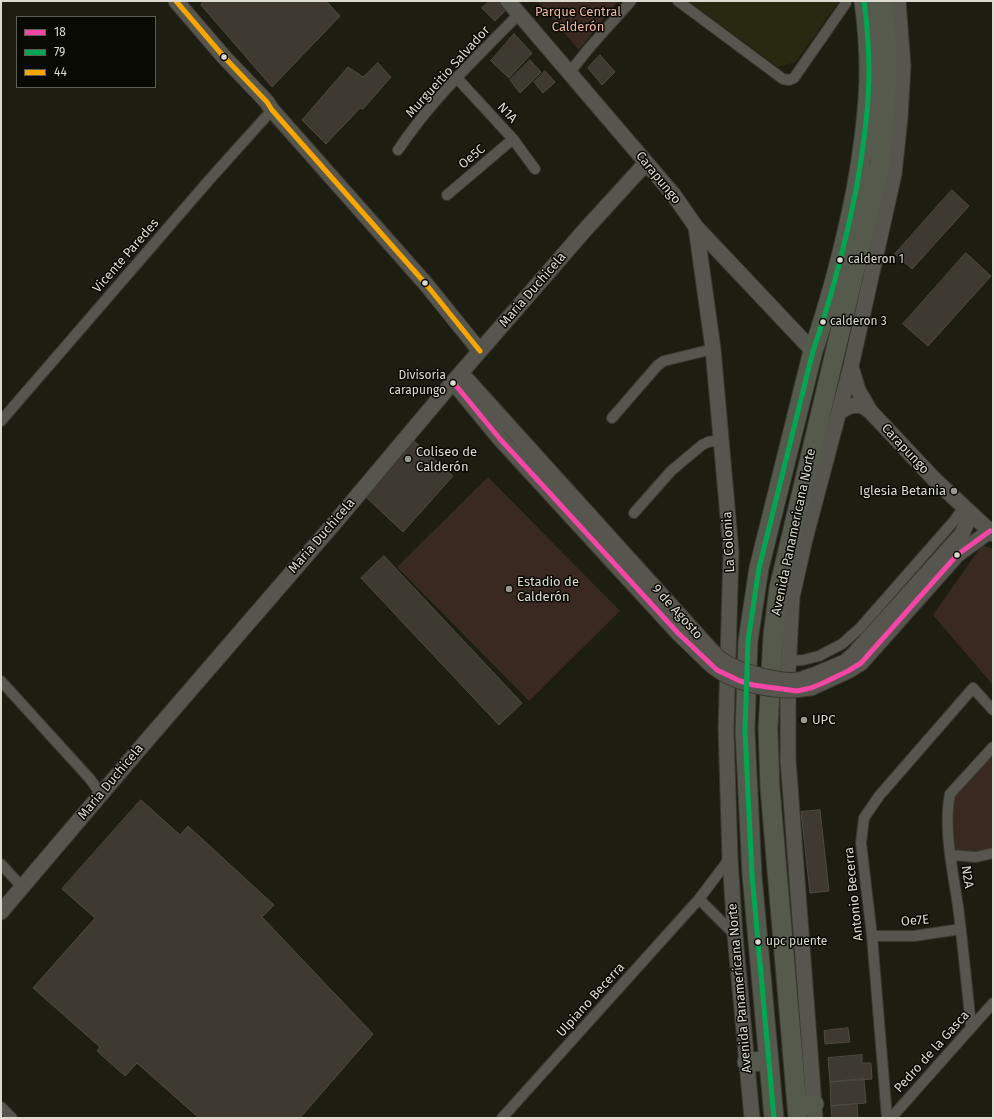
<!DOCTYPE html>
<html>
<head>
<meta charset="utf-8">
<style>
  body { margin:0 }
  #map { position:relative; width:994px; height:1119px; overflow:hidden; background:#1d1d12; font-family:"Fira Sans",sans-serif }
  canvas { display:block }
  .frame { position:absolute; inset:0; border:2px solid #dbdbcf; pointer-events:none }
  .legend { position:absolute; left:16px; top:16px; width:140px; height:72px; box-sizing:border-box; background:#0a0a04; border:1px solid #5e5e55; margin:0; padding:5px 7px; list-style:none; font-size:12px; color:#dbdbcf }
  .legend li { display:flex; align-items:center; gap:8px; height:20px }
  .legend b { width:20px; border:1px solid #5e5e55 }
</style>
</head>
<body>
<div id="map">
<canvas width="994" height="1119"></canvas>
<div class="frame"></div>
<ul class="legend">
<li><b style="height:5px;background:#f346a5"></b>18</li>
<li><b style="height:5px;background:#00a651"></b>79</li>
<li><b style="height:5px;background:#f7a600"></b>44</li>
</ul>
</div>
<script>
const ctx = document.querySelector('canvas').getContext('2d');
ctx.lineJoin = 'round';
function paint(path, color) { ctx.fillStyle = color; ctx.fill(path, 'evenodd'); }
function stroke(path, color, width, dash) { ctx.strokeStyle = color; ctx.lineWidth = width; ctx.lineCap = dash ? 'butt' : 'round'; ctx.setLineDash(dash || []); ctx.stroke(path); }
function label(font, color, halo, rows, align = 'center') {
  ctx.font = font + ' "Fira Sans",sans-serif'; ctx.lineWidth = 3; ctx.setLineDash([]); ctx.textBaseline = 'middle'; ctx.strokeStyle = halo; ctx.fillStyle = color; for (const [text, x, y, turn = 0] of rows) {
    ctx.save(); ctx.translate(x, y); ctx.rotate((+turn || 0) * Math.PI / 180); ctx.textAlign = isNaN(turn) ? turn : align; if (halo) ctx.strokeText(text, 0, 0); ctx.fillText(text, 0, 0); ctx.restore();
  }
}
const built = new Path2D(`
  M689 1H839L796 62 778 67Z`);
const green = new Path2D(`
  M537 1H618L579 50Z
  M488 477 620 611 529 701 397 567Z
  M982 545 993 549V685L933 615Z
  M993 753V847C982 855 967 852 954 850L951 804 954 794Z`);
const building = new Path2D(`
  M204 1H326L340 16 272 87 201 5Z
  M490 1H499L507 9 495 21 482 8Z
  M514 34 532 53 509 78 491 61Z
  M600 55 615 72 602 85 588 68Z
  M530 60 541 72 520 93 510 80Z
  M378 63 391 77 363 109 360 108 326 144 302 120 348 67 363 77Z
  M545 71 555 82 543 93 534 82Z
  M952 190 969 206 912 269 895 254Z
  M966 253 991 276 928 346 903 324Z
  M414 441 453 476 403 532 367 498Z
  M384 556 522 703 499 725 361 578Z
  M141 800 180 835 188 826 274 905 262 917 373 1034 300 1118H199L137 1063 125 1076 97 1051 100 1047 33 988 95 918 62 889Z
  M820 810 829 891 810 893 801 812Z
  M848 1028 850 1042 825 1044 824 1031Z
  M862 1055V1063H871L872 1079 830 1082 828 1058Z
  M864 1079 866 1103 831 1106 830 1082Z
  M857 1104 858 1118H832L831 1106Z`);
const street = new Path2D(`
  M678 1 783 79 789 80 794 78 846 3
  M569 73 590 47 631 1
  M456 77 513 139 535 169
  M398 150C432 99 477 57 519 14
  M447 195 513 139
  M612 418 658 365 664 361 713 349
  M1 421 210 179 272 110
  M634 513 671 471 702 445 708 442 721 440
  M789 661 803 660 819 656 842 644 860 628 954 521 964 507
  M1 681 90 779 101 794
  M951 855 976 857 993 853
  M1 864 22 887
  M699 899 735 935
  M872 936H914L961 929
  M971 1027C967 987 963 946 958 906 953 872 943 828 950 794L993 747
  M1 1107 12 1118
  M502 1118 699 899 730 858
  M887 1118 872 936 861 843 864 818 879 796 973 688 993 710
  M891 1118 993 1003`);
const secondary = new Path2D(`
  M176 1 224 57 267 102 272 110 425 283 480 351
  M508 1 673 194 696 227 813 351
  M696 227 713 349 731 551 726 729 730 858 735 935 752 1118
  M851 367 858 390 870 411
  M461 373 712 651
  M453 382 500 439 678 633 708 662
  M839 412 850 406 861 405 870 411 934 479 993 534
  M814 675 845 662 854 654 962 534 967 522V510
  M811 688 848 671 861 663 957 555 990 531
  M1 912 142 746 337 520 453 382 584 231 646 163
  M815 1118 788 759V671L792 597 805 539 851 366 894 174 900 118 903 66 898 1`);
const highway = new Path2D(`
  M747 1062 769 1061
  M797 1106 814 1104
  M774 1118 752 875 745 731 748 641 759 568 813 351C831 299 845 245 856 190 863 151 869 111 869 70 869 47 867 24 864 1
  M798 1118 770 788 768 729 773 635 779 588 880 164C885 110 891 55 882 1`);
const secondaryBridge = new Path2D(`
  M712 651C715 654 718 658 722 660 737 671 781 683 799 680 804 679 809 676 814 675
  M708 662C732 685 779 694 811 688`);
const bus1 = new Path2D(`
  M453 382 500 439 678 633 717 670 740 681 753 685 797 691 811 688 823 683 848 671 861 663 957 555 990 531`);
const bus2 = new Path2D(`
  M774 1118 752 875 745 731 748 641 759 568 813 351C831 299 845 245 856 190 863 151 869 111 869 70 869 47 867 24 864 1`);
const bus3 = new Path2D(`
  M176 1 224 57 267 102 272 110 425 283 480 351`);
const markers = [
  [224,57,3.5,"#dbdbcf"],
  [840,260,3.5,"#dbdbcf"],
  [425,283,3.5,"#dbdbcf"],
  [823,322,3.5,"#dbdbcf"],
  [453,383,3.5,"#dbdbcf"],
  [408,459,4,"#98988d"],
  [954,491,4,"#98988d"],
  [957,555,3.5,"#dbdbcf"],
  [509,589,4,"#98988d"],
  [804,720,4,"#98988d"],
  [758,942,3.5,"#dbdbcf"]
];
const busNames = [
  ["calderon 1",848,260],
  ["calderon 3",830,322],
  ["Divisoria",446,376,"right"],
  ["carapungo",446,391,"right"],
  ["upc puente",766,942]
];
const parkNames = [
  ["Parque Central",578,12],
  ["Calderón",578,27]
];
const streetNames = [
  ["Murgueitio Salvador",448,72,-48],
  ["N1A",507,113,47],
  ["Oe5C",472,157,-40],
  ["Carapungo",658,178,51],
  ["Vicente Paredes",126,256,-49],
  ["Maria Duchicela",533,290,-49],
  ["Carapungo",905,449,47],
  ["Avenida Panamericana Norte",794,532,-78],
  ["Maria Duchicela",322,536,-49],
  ["La Colonia",729,542,-93],
  ["9 de Agosto",677,612,48],
  ["Maria Duchicela",111,782,-50],
  ["N2A",967,877,82],
  ["Antonio Becerra",854,894,-96],
  ["Oe7E",915,921,-5],
  ["Avenida Panamericana Norte",740,988,-95],
  ["Ulpiano Becerra",591,1000,-48],
  ["Pedro de la Gasca",932,1052,-48]
];
const poiNames = [
  ["Coliseo de",416,452],
  ["Calderón",416,467],
  ["Iglesia Betania",946,491,"right"],
  ["Estadio de",517,582],
  ["Calderón",517,597],
  ["UPC",812,720]
];
paint(built, '#292811');
paint(green, '#3a2920');
paint(building, '#3e3a31');
stroke(building, '#4c4a41', 1);
stroke(street, '#393931', 12);
stroke(secondary, '#393931', 17);
stroke(highway, '#393931', 21);
stroke(street, '#56564e', 10);
stroke(secondary, '#56564e', 15);
stroke(highway, '#555a4d', 19);
stroke(secondaryBridge, '#393931', 17, []);
stroke(secondaryBridge, '#56564e', 15);
stroke(bus1, '#f346a5', 5);
stroke(bus2, '#00a651', 5);
stroke(bus3, '#f7a600', 5);
for (const [x, y, r, color] of markers) { const dot = new Path2D(); dot.arc(x, y, r, 0, 2 * Math.PI); ctx.fillStyle = color; ctx.fill(dot); stroke(dot, '#0a0a04', 1.5); }
label('12px', '#dbdbcf', '#0a0a04', busNames, 'left');
label('13px', '#edb59c', '#0a0a04', parkNames);
label('13px', '#dbdbcf', '#0a0a04', streetNames);
label('13px', '#dbdbcf', '#0a0a04', poiNames, 'left');
</script>
</body>
</html>
